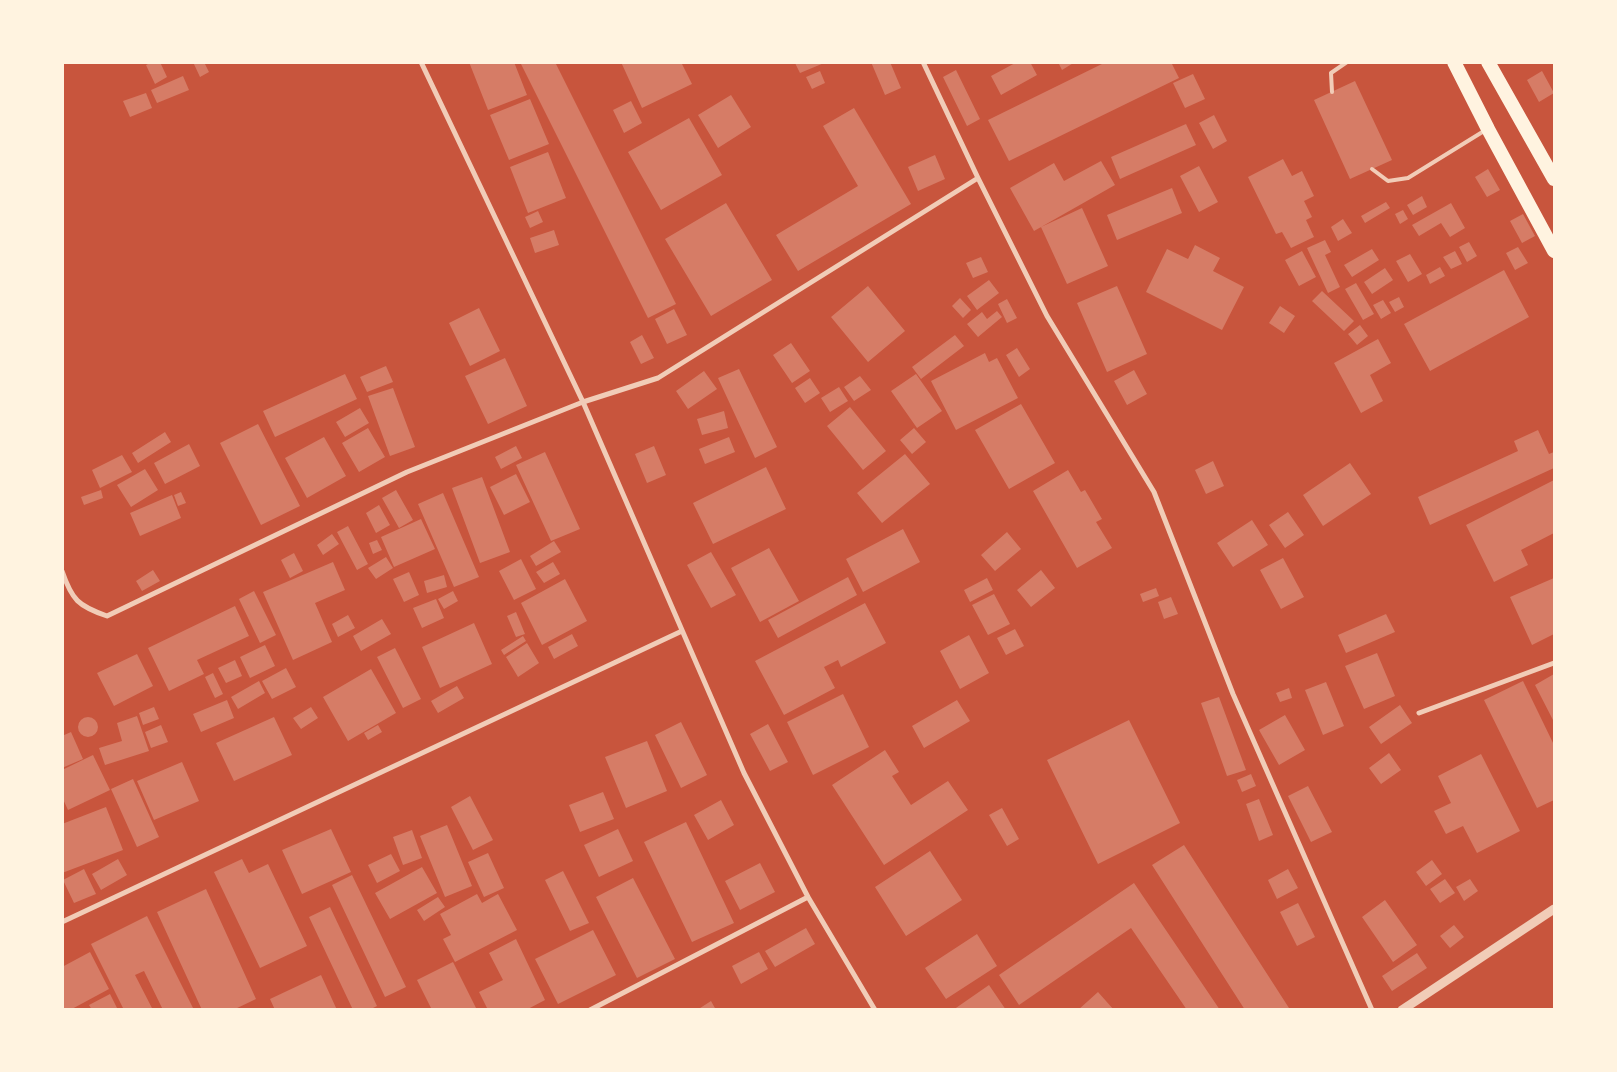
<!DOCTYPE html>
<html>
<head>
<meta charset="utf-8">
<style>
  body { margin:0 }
  #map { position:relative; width:1617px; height:1072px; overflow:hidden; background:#c8553d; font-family:"Work Sans",sans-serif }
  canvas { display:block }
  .frame { position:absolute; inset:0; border:64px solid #fff3e0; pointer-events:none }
</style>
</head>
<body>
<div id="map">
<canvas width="1617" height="1072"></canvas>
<div class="frame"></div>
</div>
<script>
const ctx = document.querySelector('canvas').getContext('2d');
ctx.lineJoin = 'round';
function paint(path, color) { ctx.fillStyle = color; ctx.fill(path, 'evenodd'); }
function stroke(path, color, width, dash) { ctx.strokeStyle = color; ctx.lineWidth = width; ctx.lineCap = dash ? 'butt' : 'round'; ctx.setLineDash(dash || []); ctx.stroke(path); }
const building = new Path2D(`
  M152 62H160L167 77 155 84 146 65Z
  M193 62H204L209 72 200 77Z
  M469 62H514L527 95 488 110Z
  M520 62H555L676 304 648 318Z
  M621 62H681L692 84 642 108Z
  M871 62H890L901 88 885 95Z
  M1017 62H1030L1037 75 1001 95 991 76Z
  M1058 62H1075L1062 70Z
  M1106 62H1171L1179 78 1009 161 988 120Z
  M795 63H824L800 73Z
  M956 70 980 119 967 126 943 77Z
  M820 71 825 83 812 89 806 77Z
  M1542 71 1554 93 1539 102 1527 80Z
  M1193 74 1205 99 1185 108 1173 83Z
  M183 76 189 90 157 103 151 90Z
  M1355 81 1392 160 1350 179 1314 100Z
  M146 93 152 108 130 117 123 101Z
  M731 95 751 127 718 148 698 115Z
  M530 99 549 144 509 160 490 115Z
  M631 101 642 123 624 133 613 110Z
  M854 108 911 204 798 271 776 235 858 186 823 126Z
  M1214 115 1227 141 1213 149 1199 123Z
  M689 118 722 175 661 210 628 152Z
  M1186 124 1196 145 1120 179 1111 157Z
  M548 152 566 198 528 213 510 167Z
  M935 155 945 179 918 191 908 167Z
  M1283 159 1292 176 1302 171 1314 196 1304 201 1312 217 1306 220 1314 237 1291 248 1282 232 1276 234 1248 177Z
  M1101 161 1115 185 1034 231 1010 188 1054 163 1064 181Z
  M1199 166 1218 202 1199 212 1180 176Z
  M1488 169 1500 190 1487 197 1475 177Z
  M1172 188 1182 213 1117 240 1107 215Z
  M1422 196 1427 207 1413 215 1407 205Z
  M1386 202 1390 208 1365 223 1361 216Z
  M726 203 772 280 711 316 665 239Z
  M1451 203 1465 228 1450 237 1441 223 1419 236 1412 225Z
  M1082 208 1108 266 1067 284 1041 227Z
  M1403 210 1408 219 1400 224 1395 214Z
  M538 211 543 222 530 228 525 217Z
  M1523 214 1535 236 1522 243 1510 221Z
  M1343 219 1352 233 1338 241 1331 227Z
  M554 230 559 245 535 253 530 238Z
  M1325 240 1331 252 1325 255 1340 287 1328 293 1307 248Z
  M1469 242 1477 256 1467 262 1459 247Z
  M1195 245 1220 258 1213 271 1244 287 1222 330 1146 292 1167 249 1188 259Z
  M1518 247 1528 263 1515 270 1506 253Z
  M1372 249 1379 260 1352 277 1344 265Z
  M1302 251 1316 277 1299 286 1285 260Z
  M1455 251 1462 264 1451 269 1443 257Z
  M1410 254 1422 274 1408 282 1396 261Z
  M981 257 988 272 973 278 966 263Z
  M1440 267 1445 276 1430 284 1426 275Z
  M1385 268 1393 280 1372 294 1364 282Z
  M1504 270 1529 317 1430 371 1404 324Z
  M989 280 999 293 977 310 967 296Z
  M1356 283 1374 314 1363 320 1345 289Z
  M868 286 905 331 868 362 831 317Z
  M1117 286 1147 354 1107 372 1077 303Z
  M1322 291 1354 321 1344 331 1312 301Z
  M1399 297 1404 307 1395 312 1389 302Z
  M960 298 971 310 963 318 952 306Z
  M1007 299 1017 318 1007 323 998 304Z
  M1383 300 1391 313 1381 319 1373 305Z
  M1280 306 1295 316 1284 333 1269 323Z
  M479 308 500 351 470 366 449 323Z
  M674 309 687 335 667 344 655 319Z
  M997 311 1002 317 978 337 967 324 982 312 987 319Z
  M1360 325 1368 336 1357 345 1348 334Z
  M642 335 654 358 641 364 630 342Z
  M955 335 964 346 921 379 912 367Z
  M1378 339 1391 363 1370 375 1383 401 1361 413 1334 363Z
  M791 343 810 371 792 383 773 355Z
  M1017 348 1030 369 1019 377 1006 355Z
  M985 353 989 362 997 358 1018 398 956 430 931 381Z
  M505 358 527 406 488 424 465 376Z
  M386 366 393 382 367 392 360 377Z
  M739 369 777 447 755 458 718 378Z
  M1134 370 1147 394 1127 405 1114 381Z
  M704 371 717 389 688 409 676 391Z
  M345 374 357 399 275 437 263 411Z
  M916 374 942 411 917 428 891 391Z
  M860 376 871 390 854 401 844 387Z
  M810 378 820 393 805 403 795 388Z
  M839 387 848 401 830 412 821 398Z
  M393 388 415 447 390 456 368 396Z
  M1021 404 1055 463 1009 489 975 430Z
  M850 407 886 451 863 470 827 426Z
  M360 408 369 423 345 437 336 422Z
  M724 411 728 428 702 435 697 419Z
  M258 424 300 506 261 525 220 443Z
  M368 428 385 457 359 472 342 443Z
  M914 428 926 442 912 454 900 440Z
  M1538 430 1549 454 1554 452V468L1430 525 1418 497 1518 451 1514 441Z
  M165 432 171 442 138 463 132 453Z
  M324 437 346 476 307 498 285 458Z
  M729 437 735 452 705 464 699 449Z
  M189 444 200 466 165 484 154 463Z
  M516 446 522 458 501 469 495 457Z
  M654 446 666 475 647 483 635 454Z
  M545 452 580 529 551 541 516 465Z
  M905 454 930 484 882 523 857 493Z
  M122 455 132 472 100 488 92 470Z
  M1213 461 1224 486 1206 494 1195 470Z
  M1350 463 1371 494 1323 526 1303 495Z
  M766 467 786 509 713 544 693 503Z
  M145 469 158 490 131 507 117 485Z
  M1068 470 1081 492 1085 490 1102 519 1096 522 1112 548 1077 568 1033 491Z
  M516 474 530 502 504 515 490 487Z
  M482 477 510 552 480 563 452 488Z
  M1554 480V533L1521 550 1528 565 1494 582 1466 525Z
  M101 490 103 498 84 505 81 497Z
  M396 490 413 520 399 528 382 498Z
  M181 492 186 503 178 506 174 495Z
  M443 493 479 577 454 587 418 504Z
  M172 495 181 518 140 536 130 513Z
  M379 505 390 525 376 533 366 513Z
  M1288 512 1304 535 1285 548 1269 525Z
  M421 519 435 549 394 567 381 537Z
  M1252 520 1268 545 1233 567 1217 543Z
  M348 526 368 564 357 570 337 532Z
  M903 529 920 562 863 592 846 559Z
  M1007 532 1021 549 995 571 981 555Z
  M332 534 339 544 323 555 317 545Z
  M377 540 382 550 373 554 369 543Z
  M554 541 561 552 536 566 530 556Z
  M769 548 799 601 760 622 731 568Z
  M711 552 736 595 711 608 687 565Z
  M294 553 303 571 290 578 281 560Z
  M386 557 393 568 376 579 368 568Z
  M1283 558 1304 597 1281 609 1260 570Z
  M521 559 536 589 514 600 499 571Z
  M333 562 345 590 315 603 332 642 293 660 263 592Z
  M553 562 560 574 544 583 536 572Z
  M153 570 160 581 142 591 136 581Z
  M1041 570 1055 588 1031 607 1017 590Z
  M409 572 419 595 404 602 393 579Z
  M444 575 447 587 427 593 424 581Z
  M848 577 857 595 778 638 768 620Z
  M987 578 993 590 970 602 964 590Z
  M1554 578V634L1532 645 1510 597Z
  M565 579 587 621 542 645 521 603Z
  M1156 588 1159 596 1143 602 1140 594Z
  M254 591 276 635 260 643 239 599Z
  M453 591 458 601 444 609 438 599Z
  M994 594 1010 624 988 635 972 605Z
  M1171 597 1178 614 1164 619 1158 602Z
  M436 599 444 618 422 628 413 608Z
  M865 603 886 643 841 667 838 660 824 667 835 688 784 715 755 661Z
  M235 606 249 636 197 660 204 674 169 691 148 648Z
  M516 612 525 634 516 637 507 616Z
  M1386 614 1395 632 1346 653 1338 635Z
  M348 615 355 628 338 637 332 624Z
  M382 619 391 634 361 651 353 636Z
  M474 623 492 664 440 688 422 647Z
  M1015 629 1024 646 1006 655 997 638Z
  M572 634 578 646 554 659 548 647Z
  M969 635 989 673 960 689 940 651Z
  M523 636 526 641 504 655 501 650Z
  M527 643 539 663 518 677 506 657Z
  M265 645 275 666 250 678 240 657Z
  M395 648 421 699 403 708 377 657Z
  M1377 653 1395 696 1364 709 1345 666Z
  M137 654 153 686 114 706 97 673Z
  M235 660 242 676 226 683 218 668Z
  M286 668 296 687 272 699 262 681Z
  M371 669 396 713 348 741 323 697Z
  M213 673 223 694 215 698 205 677Z
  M1554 674V722L1535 685Z
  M259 681 265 693 238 709 231 697Z
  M1523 681 1554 745V800L1537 808 1484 700Z
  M1326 682 1344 726 1323 735 1305 690Z
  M457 686 464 698 438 713 431 701Z
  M1289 688 1292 698 1280 702 1276 693Z
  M843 694 869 747 813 775 787 722Z
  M1219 697 1246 770 1227 776 1201 703Z
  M227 700 234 718 201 732 193 714Z
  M957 700 970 721 924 748 912 726Z
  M1400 705 1412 723 1381 744 1369 727Z
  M154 707 159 719 143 725 139 713Z
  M311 707 318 718 301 729 293 718Z
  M1285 715 1305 750 1279 765 1259 730Z
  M137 716 149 751 105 765 99 748 122 741 117 723Z
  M78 727a10 10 0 1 1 20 0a10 10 0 1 1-20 0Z
  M274 717 292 755 234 781 216 743Z
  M1129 720 1180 823 1098 864 1047 760Z
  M681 722 707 775 681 788 655 735Z
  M768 724 788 762 770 771 750 734Z
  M161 725 168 742 151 748 145 732Z
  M378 725 382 732 368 740 364 733Z
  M71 732 83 759 62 768V736Z
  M647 741 667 791 626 808 605 757Z
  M885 750 899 772 892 776 911 805 948 781 968 810 884 865 832 785Z
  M1389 753 1401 770 1381 784 1369 768Z
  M1481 754 1520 831 1477 853 1463 826 1446 834 1434 811 1451 803 1438 776Z
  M93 755 110 790 68 810 62 797V770Z
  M182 762 199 801 154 820 137 781Z
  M1251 774 1256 786 1242 792 1237 780Z
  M133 779 159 837 137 847 111 789Z
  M1308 786 1332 832 1311 842 1288 796Z
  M603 792 614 819 580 832 569 805Z
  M470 796 493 840 473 850 451 807Z
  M1259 799 1273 835 1259 841 1246 804Z
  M721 800 734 825 708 840 694 815Z
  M106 807 123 850 62 873V824Z
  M1002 808 1019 839 1007 846 989 815Z
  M686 822 734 923 692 942 644 842Z
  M447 825 472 886 445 897 420 836Z
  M331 829 351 872 302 894 282 850Z
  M618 829 633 861 599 877 584 845Z
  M412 830 422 858 403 865 393 837Z
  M1184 845 1289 1008 1286 1010H1245L1152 865Z
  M930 851 962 900 906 936 875 887Z
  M488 853 504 888 484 897 468 862Z
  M391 854 400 871 377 883 368 865Z
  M118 859 127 875 101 890 92 874Z
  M242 859 249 873 268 864 307 946 260 968 214 872Z
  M1432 860 1442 874 1426 886 1416 872Z
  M760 863 775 892 740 910 725 881Z
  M422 867 437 893 390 919 375 893Z
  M84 869 96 894 74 903 63 880Z
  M1288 869 1298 888 1277 899 1268 880Z
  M563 871 589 923 570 931 545 880Z
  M352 875 406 987 385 997 332 885Z
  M633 878 675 959 637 978 596 897Z
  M1445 879 1455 893 1440 903 1430 889Z
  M1470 879 1478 891 1464 901 1456 887Z
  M1134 883 1220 1010H1187L1131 928 1019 1005 999 975Z
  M206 889 256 999 233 1010H202L157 912Z
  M477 894 482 903 498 894 517 930 455 962 443 939 451 935 440 914Z
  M438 897 445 907 424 921 417 910Z
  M1385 900 1417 945 1393 962 1362 917Z
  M1298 903 1315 937 1297 946 1280 912Z
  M330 907 377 1006 369 1010H353L309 917Z
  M147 916 194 1010H163L144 971 135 975 153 1010H124L91 944Z
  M1454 925 1464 937 1450 948 1440 936Z
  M806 928 815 944 775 967 765 951Z
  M593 930 616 975 558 1004 535 959Z
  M977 934 997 966 946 999 925 968Z
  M516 939 545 1000 526 1010H488L479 992 503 980 489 953Z
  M90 952 109 989 70 1010H62V967Z
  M759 952 768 969 741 984 732 966Z
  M1417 953 1427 968 1392 991 1382 976Z
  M453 962 477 1010H432L417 980Z
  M321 975 337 1010H275L270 999Z
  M989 985 1006 1010H953Z
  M1098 992 1114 1010H1078Z
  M110 994 118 1010H92L89 1005Z
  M711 1001 716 1010H697Z`);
const service = new Path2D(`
  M1332 92 1331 73 1347 62
  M1372 169 1388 181 1408 178 1484 131`);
const minor = new Path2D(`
  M421 62 583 402 744 773 808 897 875 1010
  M923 62 978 178 1047 316 1154 492 1233 694 1372 1010
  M62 571C72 600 78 606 107 616L407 472 583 402 658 378 978 178
  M1419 713 1554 663
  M62 922 682 631
  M590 1010 808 897`);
const tertiary = new Path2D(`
  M1402 1010 1554 909`);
const trunk = new Path2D(`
  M1454 62 1488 129 1554 251
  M1488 62 1554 179`);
paint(building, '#d67c66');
stroke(service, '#f1ccb7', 4);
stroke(minor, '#f1ccb7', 5);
stroke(tertiary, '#f1ccb7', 9);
stroke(trunk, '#fff3e0', 14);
</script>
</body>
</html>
